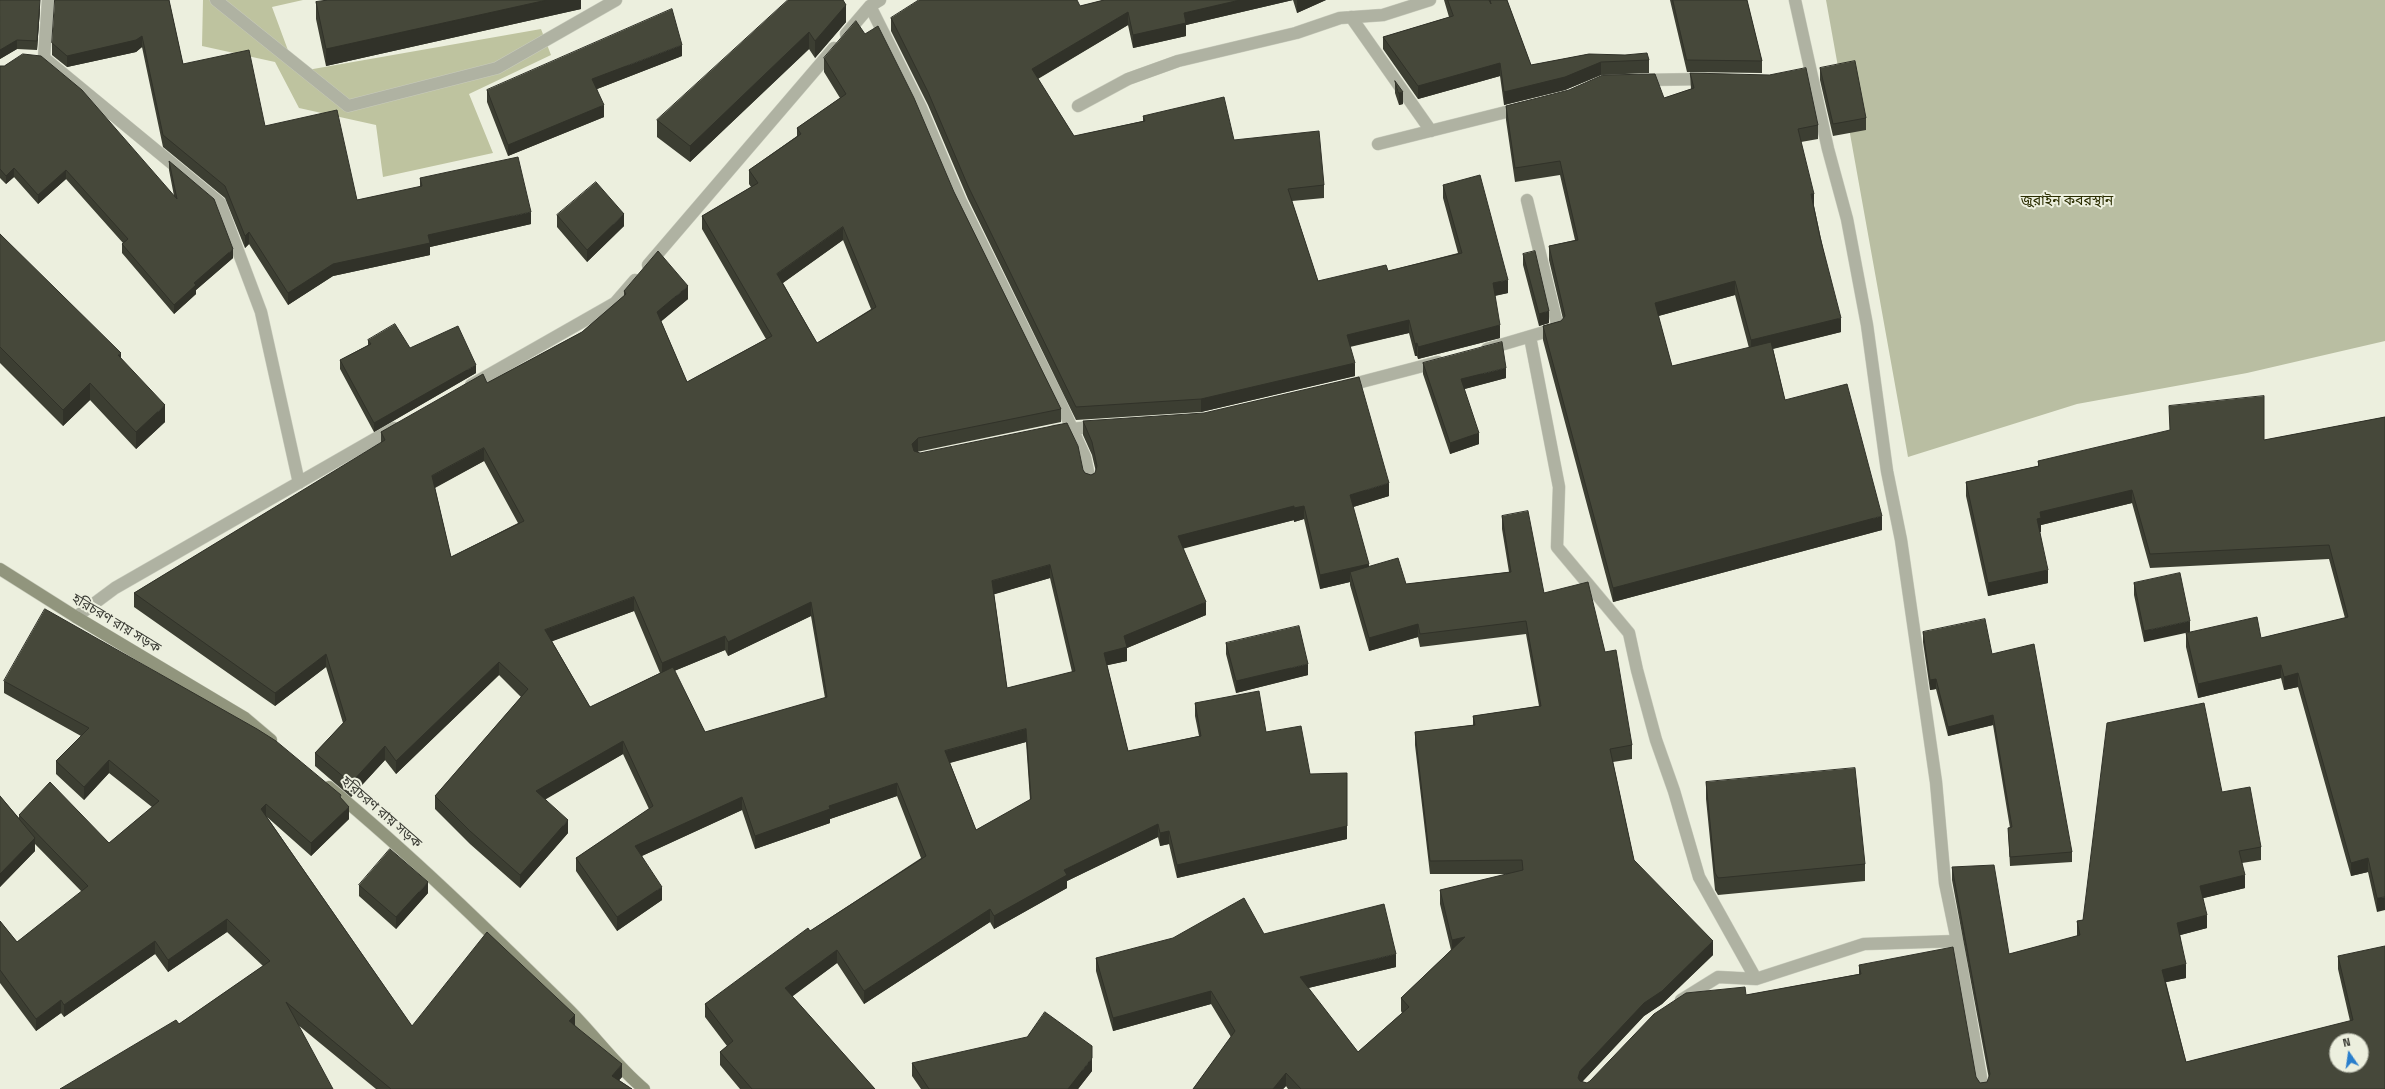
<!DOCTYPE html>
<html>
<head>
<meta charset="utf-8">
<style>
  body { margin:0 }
  #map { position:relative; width:2385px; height:1089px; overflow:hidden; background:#ecefde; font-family:"Titillium Web",sans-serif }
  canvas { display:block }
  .north { position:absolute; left:2329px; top:1033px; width:40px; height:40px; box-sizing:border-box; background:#ecefde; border:1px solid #a5a79a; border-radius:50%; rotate:347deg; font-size:11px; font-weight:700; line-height:16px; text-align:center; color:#3a3b34 }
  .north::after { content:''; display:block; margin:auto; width:14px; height:18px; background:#297ecc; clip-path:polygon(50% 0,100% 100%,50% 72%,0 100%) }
</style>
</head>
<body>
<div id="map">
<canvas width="2385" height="1089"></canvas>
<div class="north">N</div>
</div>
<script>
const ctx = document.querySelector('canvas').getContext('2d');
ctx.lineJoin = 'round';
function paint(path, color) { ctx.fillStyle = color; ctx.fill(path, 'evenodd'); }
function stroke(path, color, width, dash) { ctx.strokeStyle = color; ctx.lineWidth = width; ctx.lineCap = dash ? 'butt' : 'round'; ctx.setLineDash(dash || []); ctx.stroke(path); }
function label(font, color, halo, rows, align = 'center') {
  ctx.font = font + ' "Titillium Web","Noto Sans Bengali",sans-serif'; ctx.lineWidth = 4; ctx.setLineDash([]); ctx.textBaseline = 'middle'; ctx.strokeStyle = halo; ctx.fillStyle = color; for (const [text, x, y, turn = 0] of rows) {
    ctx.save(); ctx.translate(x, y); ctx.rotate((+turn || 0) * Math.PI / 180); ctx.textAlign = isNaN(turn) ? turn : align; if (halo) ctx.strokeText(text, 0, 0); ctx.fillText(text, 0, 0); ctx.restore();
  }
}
const green = new Path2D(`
  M1826 0H2385V341L2247 373 2077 404 1908 457Z`);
const forest = new Path2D(`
  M203 0H303L272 7 296 72 541 29 551 55 469 94 493 153 383 177 376 125 299 108 275 62 202 46Z`);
const street = new Path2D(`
  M48 0 44 58 220 203 261 312 299 483
  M216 0 348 106 497 68 616 0
  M870 6 921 108 961 202 1059 400 1085 457 1090 481
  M1351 17 1431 131
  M846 34 870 6 880 0
  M1642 80 1705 79
  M1078 106 1128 79 1178 61 1296 33 1340 18 1383 15 1430 0
  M1378 144 1522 108
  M648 265 834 48
  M1530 337 1559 487 1557 547 1629 633 1637 670 1656 740 1674 791 1699 877 1756 979
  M1487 349 1558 328 1527 200
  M471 385 615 303 635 280
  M1346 386 1438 362
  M1054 431 1099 426
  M76 617 115 588 394 428
  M1957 941 1983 1089
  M1681 1000 1718 977 1756 979 1864 944 1957 941 1945 883 1936 782 1901 540 1887 471 1867 325 1847 219 1828 149 1795 0`);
const secondary = new Path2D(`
  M0 569 76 617 245 718 271 740
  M329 787C411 855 488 930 565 1006 592 1032 615 1065 644 1089`);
const wall = new Path2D(`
  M0 0 40 9 37 50 17 49 0 59Z
  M169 0 183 64 265 126 357 200 420 187V178L531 224 430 247V255L333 276 288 305 249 244 245 248 225 198 163 147 142 47 136 52 67 67 52 55V43Z
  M324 0H581V9L326 66 316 19V2L324 1Z
  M843 0 846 22 815 58 809 49 690 162 657 137V120Z
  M1104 0H1326L1297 13 1293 0 1186 25V36L1133 48 1128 25 1038 79 1074 136 1143 121V116L1234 140 1324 185V198L1292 201 1318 281 1388 271 1458 253 1443 198V185L1508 293 1495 296 1500 338 1418 359 1417 356H1415L1409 333 1350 347 1355 376 1201 412 1076 420 968 199 928 105 891 31V18L1080 6Z
  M1444 0H1507L1531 65 1589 54 1649 60V73L1601 75 1565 90 1504 105 1500 76 1418 99 1383 49V37L1449 17Z
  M1670 0H1747L1762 61V73L1687 72Z
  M682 56 597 89 604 117 508 156 487 102V90Z
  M824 58 954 192 1061 409V422L917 452 920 453 1083 470 1085 473 1091 475 1095 473 1096 472 1092 455 1083 435V421L1389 496 1353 507 1369 567 1406 584 1509 572 1502 529V516L1544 593 1605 652 1632 745V759L1613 762 1634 860 1713 955 1662 1004 1644 1016 1582 1082 1587 1083 1746 995 1859 974V965L1976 1077 1980 1083 1987 1082 1989 1079 1952 880V867L2009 954 2077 936V921L2083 920 2222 792 2261 847V860L2242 863 2245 888 2203 898 2207 928 2180 935 2186 978 2166 982 2186 1062 2350 1021 2338 969V956L2385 1089H1288L1286 1086 1283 1089H1193L1231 1037 1211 1004 1113 1031 1096 971V958L1264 934 1396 967 1308 988 1358 1052 1402 1013 1401 1011V998L1451 950 1440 904V890L1509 874H1430L1415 745V732L1473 725V716L1539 706 1526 634 1420 647 1418 637 1369 651 1350 585V582L1320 589 1304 519 1294 522V520L1183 548 1206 615 1127 648V661L1107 665 1128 751 1199 736 1195 716V703L1266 732 1310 774 1347 839 1177 878 1169 844 1160 846 1158 837 1067 881V888L994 929 990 922 864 1004 837 963 792 996 875 1089H740L720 1065V1052L727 1046 705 1017V1004L810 931 921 858 897 796 830 819V823L755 849 742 810 642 856 662 900 617 931 576 871V858L649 809 623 754 545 799 568 833 520 888 470 844 435 809V796L521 697 499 675 396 774 385 760 351 797 315 766V753L343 723 326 667 275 706 134 607V593L381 443V432L487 383 582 332 624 296V291L688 299 661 321 687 382 766 339 702 229V216L751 187 749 184V170L797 136V128L840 98 824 72ZM843 240 871 309 817 343 783 283ZM484 461 518 523 451 557 435 488ZM1050 578 1072 672 1007 688 994 594ZM634 611 660 673 590 707 552 641ZM811 616 825 698 705 732 674 671 725 650 728 656ZM1026 742 1030 800 976 830 950 763Z
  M0 66 174 196 169 170V161L233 258 196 290V294L174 314 122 253V244L123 243 66 179 38 204 14 177 6 184 0 178Z
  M1820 68 1866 118V130L1833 136 1820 80Z
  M1690 73 1818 125V139L1801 142 1814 206 1841 332 1773 349 1785 400 1882 530 1613 602 1543 340V326L1561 321 1563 319 1549 260V246L1575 240 1560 175 1515 182 1506 120V106L1664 98 1691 89ZM1735 295 1749 348 1672 366 1658 316Z
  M1395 81 1403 104 1399 105 1395 93Z
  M557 215 624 226 587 262 557 227Z
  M0 234 121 358 165 422 136 449 90 400 63 426 0 363Z
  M1523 254 1549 323 1539 326 1523 265Z
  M368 340 410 348 476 373 374 432 340 369V360L368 345Z
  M1423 363 1506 378 1464 389 1479 444 1450 454 1423 374Z
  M2385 417 2377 912 2368 872 2351 876 2298 687 2284 690 2281 678 2198 698 2186 647V633L2261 638 2345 618 2329 559 2150 568 2132 503 2041 525V532H2040L2048 583 1988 596 1966 496V482L2038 466V461L2264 440Z
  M2180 573 2144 642 2134 595V583Z
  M1923 632 1992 654 2072 852V862L2010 866 2008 828H2010L1993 725 1948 736 1936 689 1930 690 1923 642Z
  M1226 643 1308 675 1236 693 1226 654Z
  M4 681 341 799 349 819 311 856 267 817 412 1026 575 1025 622 1077 619 1080 632 1089H376L298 1025 179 1024 263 966 227 932 168 972 155 954 64 1017 61 1013 36 1031 0 983V921L17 942 82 892 35 844V851L0 887V796L19 818V815L109 843 152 807 109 773 84 800 56 774V761L81 736 4 693Z
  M1706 782 1865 864V881L1718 895 1715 890 1706 799Z
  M359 885 428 893 396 929 359 896Z
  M912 1063 1092 1071 1078 1089H921L912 1076Z`);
const shadedWall = new Path2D(`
  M40 0V9L37 50V41Z
  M547 0H581V9L326 66V49Z
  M1240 0H1293L1186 25V36L1133 48V35L1184 13Z
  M1297 0H1326L1297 13Z
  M846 5V22L815 58V41Z
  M1128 12V25L1032 82V69Z
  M809 32V49L690 162V146Z
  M142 36V47L136 52 67 67V56Z
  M17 40V49L0 59V50Z
  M682 45V56L592 91V79Z
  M1601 62V75L1565 90 1504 105V92Z
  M1500 63V76L1418 99V86Z
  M1403 92V104L1399 105V93Z
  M604 105V117L508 156V145Z
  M14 168V177L6 184V176Z
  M66 170V179L38 204V195Z
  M1811 194H1814V208Z
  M531 212V224L430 247V255L333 276 288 305V293L333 264 428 235Z
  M624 214V226L587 262V250Z
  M843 227V240L777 287V274Z
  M249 232V244L245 248V236Z
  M233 249V258L196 290V294L174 314V305L194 283Z
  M1508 280V293L1493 296V283Z
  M1735 281V295L1655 317V303Z
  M688 286V299L657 325V312Z
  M1549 311V323L1539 326V314Z
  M1841 318V332L1751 354V340Z
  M1409 320V333L1347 347V335Z
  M1500 325V338L1418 359V347Z
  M1417 343V356H1415V344Z
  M121 353V369L118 355Z
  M1355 363V376L1201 412V399Z
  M476 365V373L374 432V423Z
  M1506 368V378L1461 390V379Z
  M90 383V400L63 426V410Z
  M165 405V422L136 449V432Z
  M1479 433V444L1450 454V443Z
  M918 438V452L912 457V444Z
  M484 448V461L432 489V476Z
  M1389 483V496L1350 508V495Z
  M2132 490V503L2041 525V532L2037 533V519L2040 512Z
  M1294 506V520L1178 550V536Z
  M1304 506V519L1294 522V508Z
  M1882 516V530L1613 602V588Z
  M1369 564V577L1350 572V582L1320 589V575Z
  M1050 565V578L992 595V581Z
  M2048 570V583L1988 596V583Z
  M634 597V611L545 644V630Z
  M811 602V616L728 656V642Z
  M1206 602V615L1127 648V661L1104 666V653L1124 636Z
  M2190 621V632L2144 642V631Z
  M1418 624V637L1369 651V638Z
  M725 636V650L662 676V663Z
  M326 654V667L275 706V693Z
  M499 662V675L396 774V761Z
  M1308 664V675L1236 693V681Z
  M2281 665V678L2198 698V684Z
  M2298 673V687L2284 690V677Z
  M1936 679V689L1930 690V680Z
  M1993 715V725L1948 736V727Z
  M1026 729V742L945 764V751Z
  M623 741V754L536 805V791Z
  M385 746V760L351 797V783Z
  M109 760V773L84 800V787Z
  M1347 773V839L1177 878V865Z
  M897 783V796L830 819V823L755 849V836L829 806Z
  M742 797V810L635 859V846Z
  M266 804V816L261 809Z
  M349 807V819L311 856V843Z
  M568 820V833L520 888V875Z
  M1158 824V837L1067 881V888L994 929V916L1064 870Z
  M1169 831V844L1160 846V833Z
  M35 838V851L0 887V874Z
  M2368 858V872L2351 876V863Z
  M2245 875V888L2200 899V886Z
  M428 882V893L396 929V917Z
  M662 887V900L617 931V917Z
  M2385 897V910L2377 912V898Z
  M990 909V922L864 1004V991Z
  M2207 915V928L2177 936V923Z
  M227 919V932L168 972V960Z
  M1465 937 1452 953V940Z
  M155 941V954L64 1017V1005Z
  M1713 941V955L1662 1004 1644 1016 1580 1084 1578 1078 1580 1071 1644 1003Z
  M837 950V963L785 1002V988Z
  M1396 954V967L1300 990V977Z
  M2186 964V978L2162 983V970Z
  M1211 991V1004L1113 1031V1018Z
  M61 1000V1013L36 1031V1019Z
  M575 1015V1027L569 1021Z
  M1092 1058V1071L1078 1089H1068Z
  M622 1064V1077L612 1088V1076Z
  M1286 1073V1086L1283 1089H1273Z`);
const building = new Path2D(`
  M0 0H40L37 41 17 40 0 50Z
  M55 0H169L183 64 249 50 265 126 337 110 357 200 422 186 420 178 518 157 531 212 428 235 430 243 333 264 288 293 249 232 245 236 225 186 163 135 142 36 136 40 67 56 52 43Z
  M328 0H547L326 49 316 2Z
  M788 0H843L846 5 815 41 809 32 690 146 657 120Z
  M919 0H1077L1080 6 1104 0H1240L1184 13 1186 23 1133 35 1128 12 1032 69 1074 136 1145 121 1143 116 1224 97 1234 140 1319 131 1324 185 1288 189 1318 281 1386 265 1388 271 1462 253 1443 185 1480 175 1508 280 1493 283 1500 325 1418 347 1417 343 1415 344 1409 320 1347 335 1355 363 1201 399 1076 407 968 186 928 92 891 18Z
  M1448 0H1489L1491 4 1490 0H1507L1531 65 1589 54 1625 55 1647 53 1649 60 1601 62 1565 77 1504 92 1500 63 1418 86 1383 37 1453 16Z
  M1673 0H1747L1762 61 1687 60Z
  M672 9 682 45 592 79 604 105 508 145 487 90Z
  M856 21 865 34 878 26 914 98 954 192 1061 409 918 438 912 444 914 451 920 453 1067 423 1078 446 1083 470 1085 473 1091 475 1095 473 1097 466 1092 442 1083 421 1204 413 1359 377 1389 483 1350 495 1369 564 1320 575 1304 506 1294 508V506L1178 536 1206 602 1124 636 1127 647 1104 653 1128 751 1201 736 1195 703 1259 691 1266 732 1301 726 1310 774 1347 773V826L1177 865 1169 831 1160 833 1158 824 1064 870 1067 875 994 916 990 909 864 991 837 950 785 988 875 1089H752L720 1052 733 1041 705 1004 808 928 810 931 926 856 897 783 829 806 830 809 755 836 742 797 635 846 662 887 617 917 576 858 653 806 623 741 536 791 568 820 520 875 470 831 435 796 528 689 499 662 396 761 385 746 351 783 315 753 346 720 326 654 275 693 134 593 385 440 381 432 483 374 487 383 582 332 626 294 624 291 658 251 688 286 657 312 687 382 772 336 702 216 758 183 749 170 801 134 797 128 846 94 824 58ZM843 227 876 307 817 343 777 274ZM484 448 524 521 451 557 432 476ZM1050 565 1075 671 1007 688 992 581ZM634 597 662 663 725 636 728 642 811 602 827 697 705 732 673 667 590 707 545 630ZM1026 729 1031 799 976 830 945 751Z
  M23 54 41 56 82 90 177 199 169 161 214 199 233 249 194 283 196 285 174 305 122 244 128 239 66 170 38 195 14 168 6 176 0 169V66H4Z
  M1855 61 1866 118 1833 124 1820 68Z
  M1806 68 1818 125 1798 129 1814 194H1811L1820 237 1841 318 1751 340 1735 281 1655 303 1672 366 1771 342 1785 400 1847 384 1882 516 1613 588 1543 326 1561 321 1565 316 1549 246 1578 240 1560 161 1515 168 1506 106 1569 90 1603 75 1655 74 1664 98 1694 88 1690 73 1769 75Z
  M1395 81 1403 92 1399 93Z
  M596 182 624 214 587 250 557 215Z
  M0 234 121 353 118 355 165 405 136 432 90 383 63 410 0 347Z
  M1535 251 1549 311 1539 314 1523 254Z
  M395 324 410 348 458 326 476 365 374 423 340 360 371 344 368 340Z
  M1502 342 1506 368 1461 379 1479 433 1450 443 1423 363Z
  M2264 396V440L2385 417V897L2377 898 2368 858 2351 863 2298 673 2284 677 2281 665 2198 684 2186 633 2257 617 2261 638 2348 617 2329 545 2150 554 2132 490 2040 512 2041 518 2037 519 2048 570 1988 583 1966 482 2039 466 2038 461 2170 430 2169 406Z
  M1528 511 1544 593 1588 582 1605 652 1616 650 1632 745 1610 749 1634 860 1713 941 1662 991 1644 1003 1580 1071 1578 1078 1580 1081 1587 1083 1590 1081 1654 1014 1686 993 1745 987 1746 995 1861 974 1859 965 1953 947 1976 1077 1980 1083 1987 1082 1990 1074 1952 867 1994 865 2009 954 2080 935 2077 921 2083 920 2107 723 2204 703 2222 792 2250 787 2261 847 2239 851 2245 875 2200 886 2207 915 2177 923 2186 964 2162 970 2186 1062 2353 1020 2338 956 2385 946V1089H1301L1286 1073 1273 1089H1193L1235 1031 1211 991 1113 1018 1096 958 1173 938 1244 898 1264 934 1384 904 1396 954 1300 977 1358 1052 1409 1007 1401 998 1465 937 1452 940 1440 890 1523 870 1522 860 1430 861 1415 732 1475 725 1473 716 1541 706 1526 621 1420 634 1418 624 1369 638 1350 572 1398 558 1406 584 1511 572 1502 516ZM2337 1041H2361V1065H2337Z
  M2180 573 2190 621 2144 631 2134 583Z
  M45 609 257 729 276 741 341 795 340 797 349 807 311 843 266 804 261 809 412 1026 487 932 575 1015 569 1021 622 1064 612 1076 632 1089H391L286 1002 333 1089H60L176 1020 179 1024 270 961 227 919 168 960 155 941 64 1005 61 1000 36 1019 0 970V921L17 942 88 886 19 815 50 782 109 843 159 801 109 760 84 787 56 761 89 728 4 681Z
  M1985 619 1992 654 2034 644 2072 852 2010 857 2008 828 2012 827 1993 715 1948 727 1936 679 1930 680 1923 632Z
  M1299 626 1308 664 1236 681 1226 643Z
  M1855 768 1865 864 1718 878 1715 873 1706 782Z
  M0 796 35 838 0 874Z
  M390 849 428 882 396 917 359 885Z
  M1045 1012 1092 1046V1058L1068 1089H929L912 1063 1027 1037Z`);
const parkNames = [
  ["জুরাইন কবরস্থান",2067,202]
];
const streetNames = [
  ["হরিচরণ রায় সড়ক",116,624,31],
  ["হরিচরণ রায় সড়ক",381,813,41]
];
paint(green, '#b9bea2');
paint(forest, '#bec39f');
stroke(street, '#c8cbbc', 13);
stroke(secondary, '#c8cbbc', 13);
stroke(street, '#afb2a2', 12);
stroke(secondary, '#91957d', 12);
paint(wall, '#3c3e32');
paint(shadedWall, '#313229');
paint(building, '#46483a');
stroke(building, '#313229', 1);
label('14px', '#2a2d00', '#ecefde', parkNames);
label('14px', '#3a3b34', '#ecefde', streetNames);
</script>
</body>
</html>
